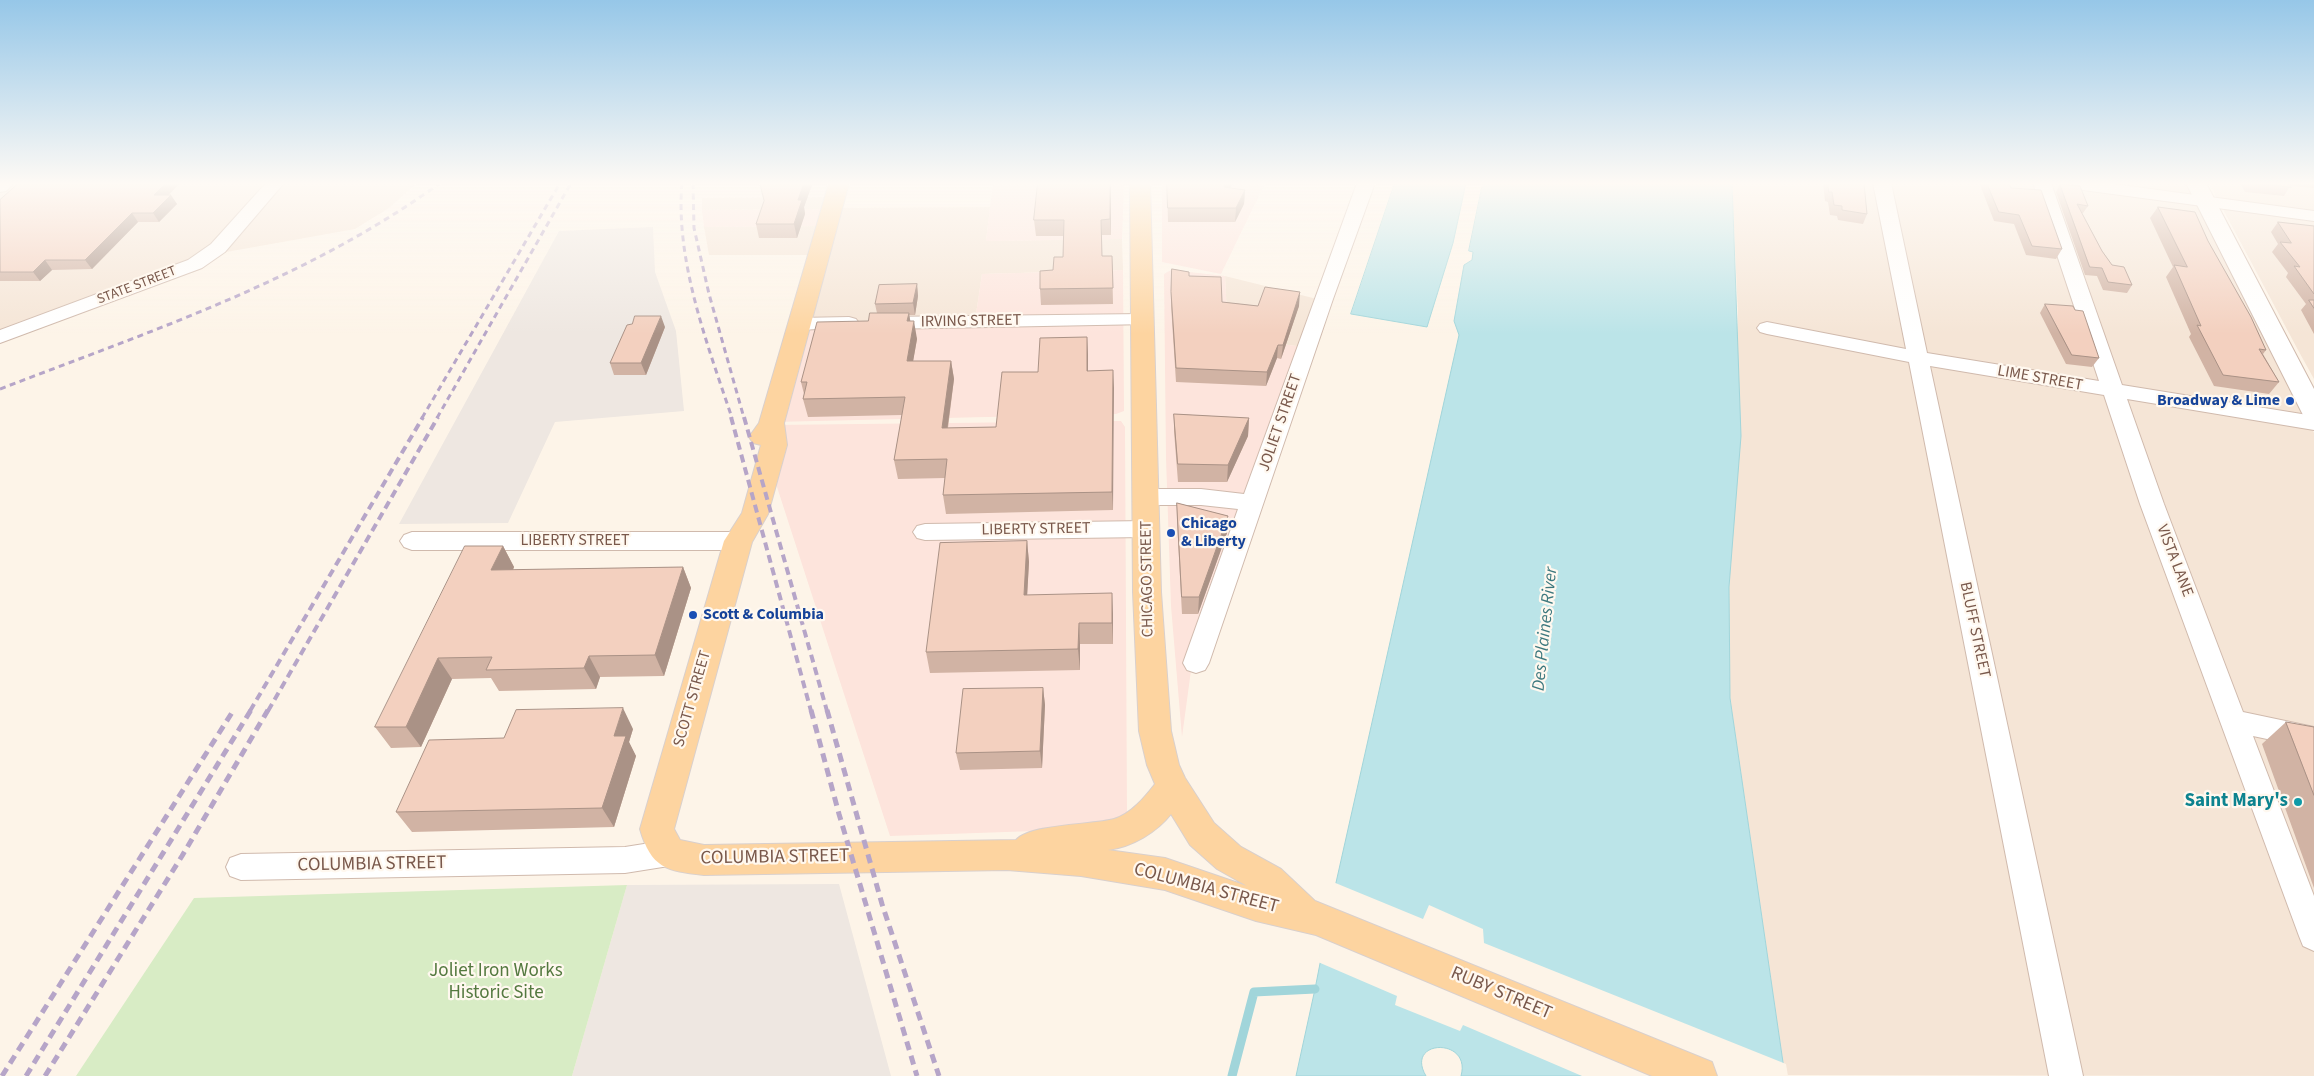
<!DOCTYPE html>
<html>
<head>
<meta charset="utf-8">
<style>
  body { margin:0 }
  canvas { display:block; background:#fdf4e8 }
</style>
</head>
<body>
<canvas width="2314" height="1076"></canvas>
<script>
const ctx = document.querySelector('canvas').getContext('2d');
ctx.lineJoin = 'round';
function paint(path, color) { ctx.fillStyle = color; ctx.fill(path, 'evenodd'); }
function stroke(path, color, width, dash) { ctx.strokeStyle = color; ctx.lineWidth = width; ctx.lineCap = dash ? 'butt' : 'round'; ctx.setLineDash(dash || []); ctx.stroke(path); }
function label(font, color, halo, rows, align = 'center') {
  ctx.font = font + ' "Source Sans 3",sans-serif'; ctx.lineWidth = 4.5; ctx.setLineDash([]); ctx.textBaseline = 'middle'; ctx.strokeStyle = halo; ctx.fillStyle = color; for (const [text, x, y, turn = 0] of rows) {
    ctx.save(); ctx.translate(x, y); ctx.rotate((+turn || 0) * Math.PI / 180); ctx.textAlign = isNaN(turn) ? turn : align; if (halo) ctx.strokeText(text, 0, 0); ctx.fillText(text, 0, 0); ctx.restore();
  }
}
const residential = new Path2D(`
  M0 183H417L389 208 355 229 204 256 0 336Z
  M1732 183H2186L2314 433V1076L1785 1075 1730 698 1729 587 1738 313Z
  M2209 183H2314V379L2298 350Z
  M832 197 829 209 702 210V198Z
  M990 207 986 241 1122 239 1123 270 982 274 975 321 800 323 832 208Z
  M824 226 816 255H709L704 227Z
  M1225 276 1321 300 1304 347 1228 337Z`);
const commercial = new Path2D(`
  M993 183H1124L1122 239 986 241Z
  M1162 183H1265L1221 274 1162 262Z
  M829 209 824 226 704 227 702 210Z
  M1123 270 1124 411 1116 414 773 422 800 325 975 321 982 274Z
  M1171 270 1225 276 1228 337 1304 347 1192 663 1182 737 1171 606 1166 458 1164 274Z
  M1121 421 1125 427 1127 818 1064 830 890 836 766 453 773 425Z`);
const industrial = new Path2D(`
  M653 227 655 272 676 331 684 411 555 422 508 523 399 524 559 231Z
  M839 884 891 1076H572L627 885Z`);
const green = new Path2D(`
  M627 885 572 1076H76L194 898Z`);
const water = new Path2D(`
  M1395 183H1466L1453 243 1427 327 1351 314Z
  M1483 183H1732L1741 436 1729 587 1730 698 1785 1076H1461C1472 1037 1404 1039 1426 1076H1296L1315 989 1335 887 1459 335 1454 321 1464 265 1472 260 1473 252 1469 251Z`);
const pier = new Path2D(`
  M1333 882 1423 919 1429 905 1483 929 1484 943 1786 1064 1788 1076H1582L1463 1025 1460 1031 1395 1005 1397 996 1318 962Z`);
const stream = new Path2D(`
  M1232 1076 1254 992 1315 989`);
const minor = new Path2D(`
  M0 183H14L6 191 0 192Z
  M266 183H284L225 252 202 268 0 343V330L188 260 211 244Z
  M1357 183H1375L1333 299 1209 663 1205 670 1196 673 1187 670 1183 663 1238 509 1201 505H1146L1138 503 1134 497 1138 491 1146 489H1201L1244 494Z
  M1873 183H1891L1927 353 2099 381 2033 183H2051L2122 385 2314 416V430L2127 399 2164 504 2243 712 2314 727V749L2253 736 2314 896V951L2303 946 2299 936 2140 504 2104 395 1930 366 2083 1076H2049L1909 362 1767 334 1760 332 1757 328 1760 324 1767 322 1906 349Z
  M2059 183H2106L2314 211V221L2068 188 2062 187Z
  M1143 314 1150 316 1153 320 1150 324 883 329 876 327 873 323 876 319 883 317Z
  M849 317 856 319 859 323 856 327 799 330 792 328 789 324 792 320 799 318Z
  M1147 521 1155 523 1159 529 1155 535 1147 537 925 540 917 538 913 532 917 526 925 524Z
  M412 532H738L746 535 750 541 746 547 738 550H412L404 547 400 541 404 535Z
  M669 840 679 844 684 853 679 862 669 866 625 873 241 880 230 876 226 867 230 858 241 854 625 847Z`);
const tertiary = new Path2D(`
  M2186 183H2206L2314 389V421L2305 419 2302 413Z`);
const primary = new Path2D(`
  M829 183H849L784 423 787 445 768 514 752 542 674 829 680 840 704 845 1016 840C1030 824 1093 825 1114 819 1131 814 1145 797 1155 784L1147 765 1139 731 1133 592 1130 183H1150L1161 592 1171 731 1179 765 1185 778 1214 823 1241 847 1281 869 1315 901 1712 1062 1717 1076H1652L1316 935 1256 921 1165 890 1081 876 1007 870 704 875C666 871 651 868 640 829L724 541 742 513 761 445 753 443 749 437 759 423ZM1171 814 1190 845 1217 869 1247 886 1165 858 1108 850C1132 847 1157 832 1171 814Z`);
const railFar2 = new Path2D(`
  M682 183C675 261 708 346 732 418
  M693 183 694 228 709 294 744 418
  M0 389C151 331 308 279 440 183
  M422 418 560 183
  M437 418 571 183`);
const railFar1 = new Path2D(`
  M731 417 811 711
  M744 417 827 711
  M250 711 423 417
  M268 711 438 417`);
const rail = new Path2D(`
  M811 710 839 814 917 1076
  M827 710 882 904 939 1076
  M2 1076 233 711
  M26 1076 251 710
  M45 1076 182 856 268 710`);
const wall = new Path2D(`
  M19 183H180L169 195 177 204 159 222H138L92 269 52 270 40 281H0V200Z
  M1111 183V235H1102V256H1112L1113 304 1041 305 1040 289 1063 257V236H1036L1034 220Z
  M1167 183 1230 188 1245 190 1244 204 1235 222H1168Z
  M1823 183H1864L1867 214 1863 224 1838 220 1837 216 1830 215 1828 202 1825 201Z
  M1980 183H2009L2011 188 2062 249 2056 259 2026 255 2014 224 1994 221 1980 185Z
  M2240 183H2314V188L2290 186 2284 196 2245 192Z
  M2060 184 2088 206 2083 213H2082L2102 251 2112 265 2132 285 2127 293 2103 290 2097 276 2085 275 2056 192Z
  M812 185 804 207 805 214 797 238H759L756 224Z
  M2158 207 2208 241 2266 350 2263 354 2279 382 2269 394 2214 386 2189 337 2191 334 2166 277 2173 267 2150 218Z
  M2278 222 2314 226V334L2301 310 2306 304 2286 277 2288 273 2272 252 2278 244 2271 232Z
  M1172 269 1189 276 1222 302 1258 306H1299L1281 359 1277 358 1266 386 1176 382 1171 305Z
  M917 284 918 296 915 315H909L910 321 917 339 913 361H951L954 379 948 428 996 427 1038 372 1087 337 1088 371 1113 370V510L946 514 943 495 945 478 898 479 894 460 902 415 808 417 803 399 804 394 801 382 877 313 875 304Z
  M2045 304 2099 358 2092 367 2066 364 2040 313Z
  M665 327 646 375H614L610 363Z
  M1174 414 1249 418 1248 436 1227 482H1178L1174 431Z
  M1177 503 1228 516 1227 533 1198 614H1182L1177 521Z
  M1027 541 1029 562 1027 595 1113 614V644H1080V670L930 673 926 652Z
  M503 546 514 567 513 570 683 567 691 588 664 676 600 677 596 689 499 691 491 678 452 679 421 747 391 748 375 727Z
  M1043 688 1045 705 1042 768 960 770 956 753Z
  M2286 722 2314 727V888L2262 744Z
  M633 729 629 742 636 756 614 827 412 832 396 812 504 738Z`);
const shadedWall = new Path2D(`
  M166 183H180L159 204 154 195Z
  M804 183H811L812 185 804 207 805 214 797 238 794 224 798 200Z
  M1110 183H1111V235L1110 219Z
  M1226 183H1233L1224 200V187Z
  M1245 190 1244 204 1235 222 1236 208Z
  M171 195 177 204 159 222 153 213Z
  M132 213 138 222 92 269 85 260Z
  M45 260 52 270 40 281 33 272Z
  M917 284 918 296 915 315 913 303Z
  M1300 292 1299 306 1281 359 1283 345Z
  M909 313 912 331 907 321Z
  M661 316 665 327 646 375 641 363Z
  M914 321 917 339 910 379 907 361Z
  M1087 337 1088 355V389L1087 371Z
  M1278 345 1277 358 1266 386 1267 372Z
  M951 361 954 379 945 446 942 428Z
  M1113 370 1114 388 1113 510 1112 492Z
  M1249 418 1248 436 1227 482 1228 465Z
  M1228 516 1227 533 1198 614 1199 597Z
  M1027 541 1029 562 1026 616 1024 595Z
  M503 546 514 567 503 592 491 570Z
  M683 567 691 588 664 676 655 655Z
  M1112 593 1113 614V644L1112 623Z
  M1079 623 1080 644V670L1078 649Z
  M589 656 600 677 596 689 584 668Z
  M438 658 452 679 421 747 406 727Z
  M1043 688 1045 705 1042 768 1040 751Z
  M623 708 633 729 629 742 636 756 614 827 602 808 614 736Z`);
const building = new Path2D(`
  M19 183H166L154 195H171L153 213H132L85 260H45L33 272H0V200Z
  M760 183H804L798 200H802L794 224H756L764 201Z
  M1038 183H1110V219L1101 220 1102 256H1112L1113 288 1040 289V271L1053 270 1054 257H1063L1064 220H1034Z
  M1167 183H1226L1224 187 1245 190 1236 208H1168Z
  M1828 183H1864L1867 214 1842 210V206L1834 205 1832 192H1829Z
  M1987 183H2009L2011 188 2041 190 2062 249 2032 246 2019 215 1999 212Z
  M2254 183H2288L2291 187Z
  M2060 184 2080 186 2088 206 2077 204 2102 251 2112 265 2124 267 2132 285 2108 282 2102 268 2090 267Z
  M2158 207 2195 212 2208 241 2251 317 2266 350 2259 349 2279 382 2223 375 2197 325 2201 326 2174 265 2187 267Z
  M2278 222 2314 226V294L2294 266 2300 267 2280 242 2291 243Z
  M1172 269 1189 272V276L1221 277 1222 302 1258 306 1265 287 1300 292 1283 345H1278L1267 372 1176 368 1171 292Z
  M917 284 913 303 875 304 879 285Z
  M2309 300H2314V308Z
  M2045 304 2073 306 2075 310 2083 311 2099 358 2072 355Z
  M870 313H909L907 321H914L907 361H951L942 428 996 427 1002 372H1038L1040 338 1087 337V371L1113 370 1112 492 943 495 947 459 894 460 905 397 803 399 807 382H801L817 322 868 321Z
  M635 316H661L641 363H610L627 325 632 324Z
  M1174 414 1249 418 1228 465 1178 464Z
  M1177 503 1228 516 1199 597H1182Z
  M1027 541 1024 595 1112 593V623H1079L1078 649 926 652 940 543Z
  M465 546H503L491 570 683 567 655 655 589 656 584 668 486 670 492 657 438 658 406 727H375Z
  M1043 688 1040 751 956 753 963 689Z
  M623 708 614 736H626L602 808 396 812 429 740 504 738 516 710Z
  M2286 722 2314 727V795Z`);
const markers = [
  [2290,401,5,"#1a4fb4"],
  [1171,533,5,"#1a4fb4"],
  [693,615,5,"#1a4fb4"],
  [2298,802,5,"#0f9aa8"]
];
const farStreetnames = [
  ["STATE STREET",137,286,-21]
];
const streetNames = [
  ["IRVING STREET",971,322,-1],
  ["LIME STREET",2040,379,10],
  ["JOLIET STREET",1281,423,-71],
  ["LIBERTY STREET",1036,530,-1],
  ["LIBERTY STREET",575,541],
  ["VISTA LANE",2174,561,69],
  ["CHICAGO STREET",1148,579,-91],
  ["BLUFF STREET",1974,630,78],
  ["SCOTT STREET",693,699,-74]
];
const transitNames = [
  ["Broadway & Lime",2280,401,"right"],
  ["Chicago",1181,524],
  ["& Liberty",1181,542],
  ["Scott & Columbia",703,615]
];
const waterNames = [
  ["Des Plaines River",1546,629,-84]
];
const nearCulturenames = [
  ["Saint Mary's",2288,802]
];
const nearStreetnames = [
  ["COLUMBIA STREET",775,858,-1],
  ["COLUMBIA STREET",372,865,-1],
  ["COLUMBIA STREET",1206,889,15],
  ["RUBY STREET",1501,994,23]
];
const nearParknames = [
  ["Joliet Iron Works",496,972],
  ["Historic Site",496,994]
];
paint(residential, '#f5e5d6');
paint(commercial, '#fde4dc');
paint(industrial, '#eee7e1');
paint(green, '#d8ecc5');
paint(water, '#bbe4e8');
stroke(water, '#a1d5da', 1);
paint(pier, '#fdf4e8');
stroke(stream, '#a1d5da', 9);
stroke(minor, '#d0baad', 2);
stroke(tertiary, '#d0baad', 2);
stroke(primary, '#d9d0cd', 2);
paint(minor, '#fff');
paint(tertiary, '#fff');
paint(primary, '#fdd4a0');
stroke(railFar2, '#b6a5c8', 3, [6, 4.5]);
stroke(railFar1, '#b6a5c8', 4, [8, 5]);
stroke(rail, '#b6a5c8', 5, [9, 6]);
paint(wall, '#d1b3a4');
paint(shadedWall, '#aa9286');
paint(building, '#f3d0bf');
stroke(building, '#aa9286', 1);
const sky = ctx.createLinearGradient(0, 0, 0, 334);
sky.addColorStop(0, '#96c7e8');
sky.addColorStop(0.55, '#fefaf5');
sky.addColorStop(1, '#fefaf500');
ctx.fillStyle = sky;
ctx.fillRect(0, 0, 2314, 334);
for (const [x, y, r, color] of markers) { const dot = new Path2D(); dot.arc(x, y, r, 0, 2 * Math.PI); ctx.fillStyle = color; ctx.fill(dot); stroke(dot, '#fff8ef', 2); }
label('14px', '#79584b', '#fff8ef', farStreetnames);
label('16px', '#79584b', '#fff8ef', streetNames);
label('bold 16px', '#164399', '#fff8ef', transitNames, 'left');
label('italic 18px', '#3d787e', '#fff8ef', waterNames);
label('bold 19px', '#0d838f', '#fff8ef', nearCulturenames, 'right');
label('19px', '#79584b', '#fff8ef', nearStreetnames);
label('19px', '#54793f', '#fff8ef', nearParknames);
</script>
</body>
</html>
